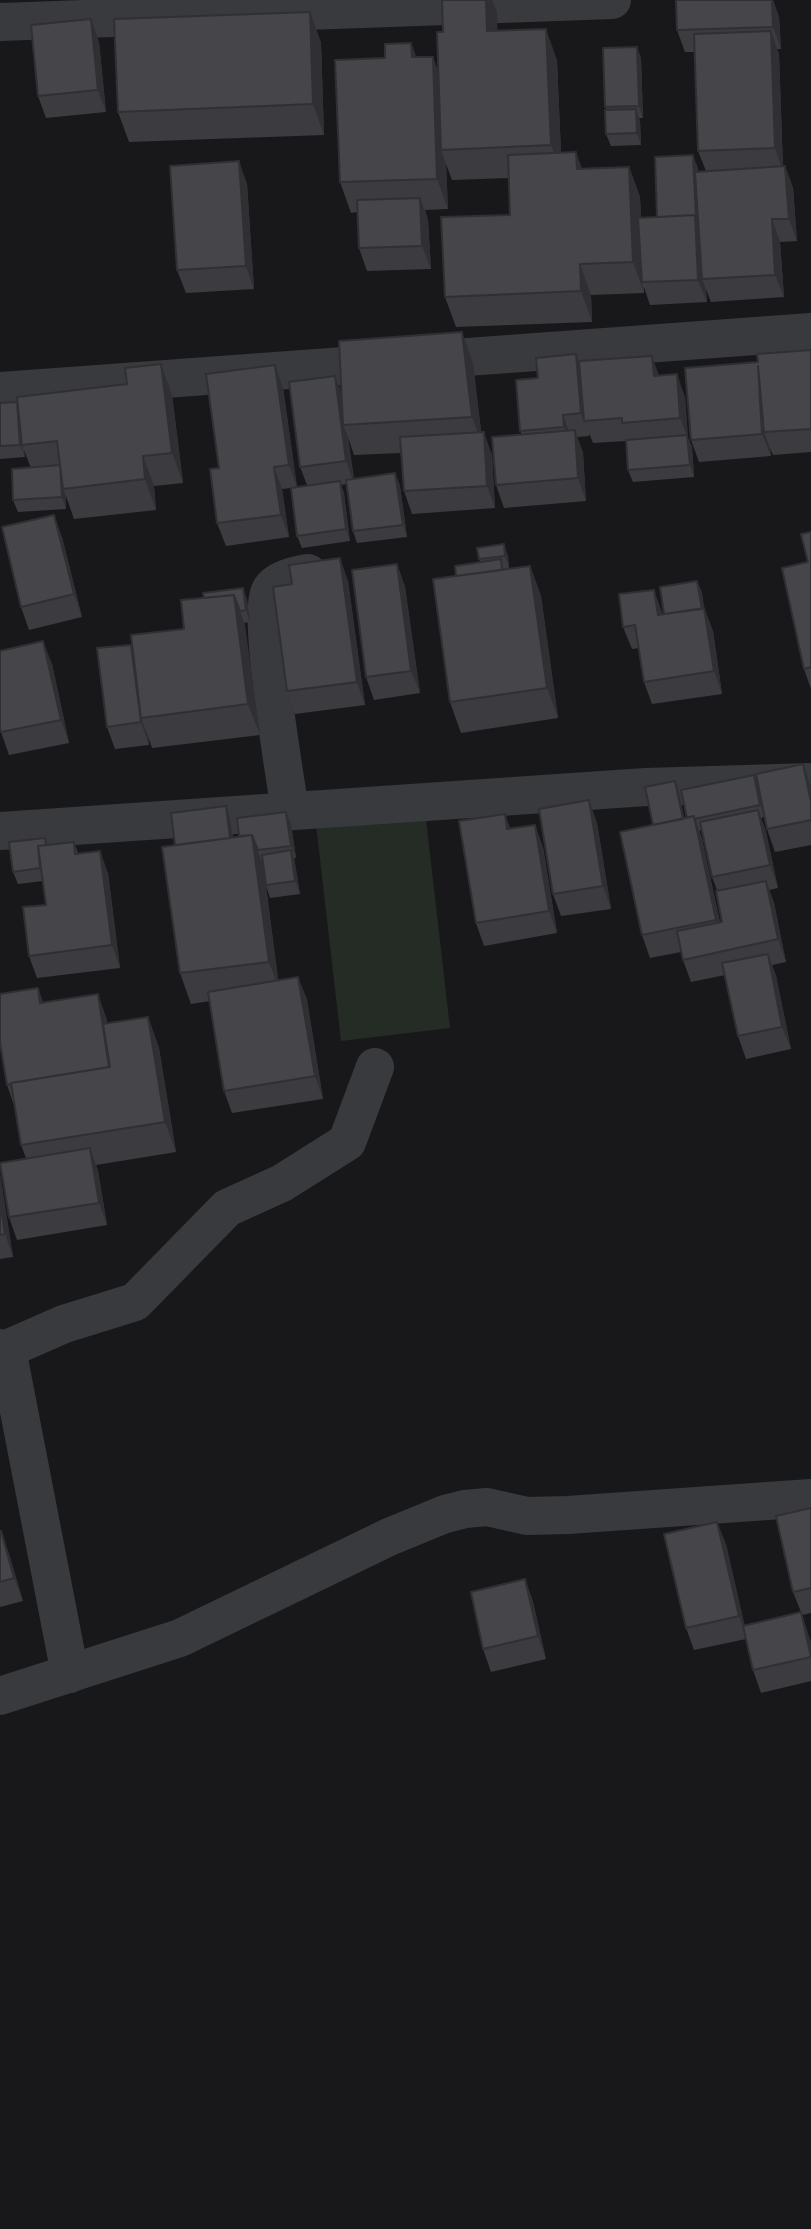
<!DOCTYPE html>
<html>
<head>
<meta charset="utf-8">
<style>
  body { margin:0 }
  canvas { display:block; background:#18181a }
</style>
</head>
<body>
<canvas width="811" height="2229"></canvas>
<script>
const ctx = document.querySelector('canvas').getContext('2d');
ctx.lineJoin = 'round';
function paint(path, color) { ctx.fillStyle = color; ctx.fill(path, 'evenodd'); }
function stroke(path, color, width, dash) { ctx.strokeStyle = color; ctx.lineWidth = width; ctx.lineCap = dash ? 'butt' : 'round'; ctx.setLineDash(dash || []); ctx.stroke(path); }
const green = new Path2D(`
  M425 811 450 1028 341 1041 316 824Z`);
const minor = new Path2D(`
  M0 22 612 0
  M0 391 811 332
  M290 811C285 776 257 613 270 591 276 579 296 575 308 573
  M0 831 646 787 811 782
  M0 1348 7 1349 64 1324 135 1302 227 1208 282 1183 347 1142 375 1067
  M7 1349 70 1674
  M0 1696 180 1638 389 1537 445 1514 465 1509 487 1507 527 1516 568 1515 811 1498`);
const wall = new Path2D(`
  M442 0H492L497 12V31L557 60 561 153 582 168 629 167 640 197 641 218 657 217 698 168V171H706L698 151 695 52H685L677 30 676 0H773L779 17 781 49H777L779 54 783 166H785L793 188 797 241 780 242 784 297 711 302 706 289 707 302 650 305 644 287V293L591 295 592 322 456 327 445 297 510 215 509 178 452 180 446 164 448 209 425 210 428 220 431 269 367 271 359 248 357 212 351 213 340 182 385 58 411 43 416 57 438 71 443 32Z
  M310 12 321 43 324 135 129 142 118 112Z
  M99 42 106 112 46 118 38 96Z
  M637 47 641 59 643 118H639L640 121 641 145 611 146 606 134 607 110 605 107Z
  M247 184 254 289 186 293 177 270Z
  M811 350V452L773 455 770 448 771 456 699 462 691 440 758 362Z
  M473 363 481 432 492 455 495 508 412 514 404 491 401 453 354 455 348 437 354 479 395 473 400 486 407 537 357 543 353 531 347 484 341 485 344 493 350 541 302 548 297 536 291 488 282 489 289 537 226 546 217 523 219 468 283 388 297 487 307 485 300 467 335 376 342 396Z
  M580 364 660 376 685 397 688 438 692 447 694 477 633 482 628 470 626 441 593 443 589 433V436L577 437 583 453 586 501 504 508 496 485 522 435 520 431 538 378Z
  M172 395 183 483 154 486 156 510 74 519 66 496V509L18 512 13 500 31 468 24 450 25 457 0 459V403Z
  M811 532V689L804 669 808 562Z
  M62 537 82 617 29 630 21 607Z
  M477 548 508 556 509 568 504 569 530 566 541 596 558 718 461 733 450 702 456 576 480 562Z
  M397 564 405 587 420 693 374 700 366 677Z
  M348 581 365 705 295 714 287 691 292 584Z
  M697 581 702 593 704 608 713 631 722 694 652 704 644 682 639 648 632 649 623 627 662 612V614H664Z
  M243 588 247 600 250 622 244 623 260 735 152 748 148 736 149 745 115 749 107 727 131 645 184 629 204 598Z
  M52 664 69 743 9 755 1 732Z
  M803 764 811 787V845L775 852 767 829 764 817 761 818 766 832 778 888 769 890 774 903 786 962 772 965 776 976 791 1049 746 1059 738 1036 725 975 691 982 683 960 681 952 650 958 642 935 653 825 675 781 679 793 684 818H687L754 775 758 787ZM702 830 712 877 717 890 722 922H720L702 839 699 831Z
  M226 806 230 818 233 837 291 824 296 858H294L300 894 270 898 266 885 264 869 278 980 298 977 307 1000 323 1099 232 1113 224 1091 210 1001 191 1004 180 973 175 845Z
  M505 814 510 829 543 847 557 933 484 946 476 923Z
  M597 823 611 909 561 916 553 894Z
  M74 842 78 853 108 873 120 968 37 978 29 956 46 905 43 881 18 884 13 872 48 845Z
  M38 988 43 1003 106 1017 107 1024 148 1017 159 1048 176 1152 96 1165 98 1171 107 1225 17 1240 9 1217 26 1158 21 1145 15 1108 7 1085Z
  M0 1174 13 1257 0 1259Z
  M811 1508V1613L802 1615 811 1643V1681L761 1693 753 1670 746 1639 694 1650 686 1628 726 1544 744 1625 801 1612 793 1592Z
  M0 1531H1L9 1554 23 1601 0 1607Z
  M525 1579 533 1602 546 1659 491 1672 483 1649Z`);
const shadedWall = new Path2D(`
  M486 0H492L497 12 498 61 487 31Z
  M772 0H773L779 17 781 49 773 27Z
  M310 12 321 43 324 135 313 104Z
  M91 19 99 42 106 112 98 90Z
  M546 29 557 60 562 176 551 145Z
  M771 31 779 54 783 171 775 148Z
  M411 43 422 73 412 57Z
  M637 47 641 59 643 118 639 106Z
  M433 57 444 87 441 150 446 164 448 209 437 179Z
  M636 109 640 121 641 145 637 133Z
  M576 152 587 182 577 169Z
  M693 155 698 168 702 279 706 289 707 302 698 280 695 215Z
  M239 161 247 184 254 289 246 266Z
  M785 166 793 188 797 241 789 219Z
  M629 167 640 197 644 282H642L644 293 633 262Z
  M420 198 428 220 431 269 422 246Z
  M772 219 780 242 784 297 775 275Z
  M580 264 591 295 592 322 581 291Z
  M462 332 473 363 483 447 472 417Z
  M576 354 584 377V421L589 436 581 413Z
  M652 356 660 378 654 376Z
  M161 364 172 395 183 483 172 453Z
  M275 365 283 388 297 487 289 465Z
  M758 366 764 432 770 448 771 456 762 434Z
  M677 374 685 397 688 438 692 447 694 477 690 465 688 438 680 418Z
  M335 376 343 398V425L348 437 354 484 346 461Z
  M17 402 22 445 25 457 20 445Z
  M563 415 571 437 572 450 564 427Z
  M575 430 583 453 586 501 578 478Z
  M484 432 492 455 495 508 487 486Z
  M143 456 154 486 156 510 145 479Z
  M60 465 63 489 66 496V509L62 497Z
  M274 467 282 489 289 537 281 515Z
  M395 473 400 486 407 537 403 525Z
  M340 481 344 493 350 541 346 529Z
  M54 515 62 537 82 617 74 594Z
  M504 544 508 556 509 568 505 556Z
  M340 558 348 581 365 705 357 682Z
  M397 564 405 587 420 693 411 671Z
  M530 566 541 596 558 718 547 688Z
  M697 581 702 593 707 629 703 617Z
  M243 588 247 600 250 622 246 610Z
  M654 590 662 612 666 638 658 615Z
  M234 595 245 625 260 735 248 704Z
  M704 608 713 631 722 694 714 671Z
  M43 641 52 664 69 743 61 720Z
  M131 645 141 718 148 736 149 745 141 722Z
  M803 764 811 787V802Z
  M754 775 758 787 765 817 760 805Z
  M675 781 679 793 688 837 684 825Z
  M589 800 597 823 611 909 603 886Z
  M226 806 230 818 236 860 231 848Z
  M758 810 766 832 778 888 770 865Z
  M286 812 291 824 296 858 291 846Z
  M505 814 513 836 507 829Z
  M694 816 702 839 724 943 716 920Z
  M535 825 543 847 557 933 549 911Z
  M252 835 263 865 280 992 269 962Z
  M291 850 295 863 300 894 295 881Z
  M100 851 108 873 120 968 112 945Z
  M766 881 774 903 786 962 778 939Z
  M768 954 776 976 791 1049 782 1027Z
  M298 977 307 1000 323 1099 315 1076Z
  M38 988 46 1010 40 1003Z
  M98 994 106 1017 118 1092 110 1069Z
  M148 1017 159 1048 176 1152 165 1122Z
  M90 1148 98 1171 107 1225 99 1203Z
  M0 1174 13 1257 5 1234 0 1202Z
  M717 1522 726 1544 748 1639 739 1616Z
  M1 1531 9 1554 23 1601 14 1578Z
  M525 1579 533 1602 546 1659 538 1636Z
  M801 1612 811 1643V1656Z`);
const building = new Path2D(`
  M442 0H486L487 31 546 29 551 145 441 150 437 32H443Z
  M676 0H772L773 27 677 30Z
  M310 12 313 104 118 112 114 19Z
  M91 19 98 90 38 96 31 25Z
  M771 31 775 148 698 151 694 34Z
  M411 43 412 57H433L437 179 340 182 335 60 385 58V44Z
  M637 47 639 106 605 107 603 48Z
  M636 109 637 133 606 134 605 110Z
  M576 152 577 169 629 167 633 262 580 264 581 291 445 297 441 217 510 215 508 155Z
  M693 155 696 218 695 215 657 217 655 157Z
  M239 161 246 266 177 270 170 166Z
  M785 166 789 219H772L775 275 702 279 695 172Z
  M420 198 422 246 359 248 357 200Z
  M695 215 698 280 642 282 638 218Z
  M462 332 472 417 343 425 339 341Z
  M811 350V429L764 432 758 366 762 434 691 440 685 368 758 362 757 354Z
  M576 354 581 413 563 415 564 427 520 431 516 380 538 378 536 358Z
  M652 356 654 376 677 374 680 418 622 423V418L584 421 579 361Z
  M161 364 172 453 143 456 145 479 63 489 57 441 22 445 17 397 127 384 125 368Z
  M275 365 289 465 274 467 281 515 217 523 210 469 219 468 206 374Z
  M335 376 346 461 300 467 289 382Z
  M17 402 20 445 0 446V403Z
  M575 430 578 478 496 485 492 437Z
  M484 432 487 486 404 491 400 437Z
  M687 435 690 465 628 470 626 440Z
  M60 465 62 497 13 500 12 469Z
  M395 473 403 525 353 531 346 480Z
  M340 481 346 529 297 536 291 488Z
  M54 515 74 594 21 607 2 527Z
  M811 532V667L804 669 782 568 808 562 801 534Z
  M504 544 505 556 479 559 477 548Z
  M340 558 357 682 287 691 273 587 292 584 289 565Z
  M501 559 502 570 456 576 455 566Z
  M397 564 411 671 366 677 352 570Z
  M530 566 547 688 450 702 433 579Z
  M697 581 702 609 664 614 660 587Z
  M243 588 246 610 240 611 234 595 204 598 203 593Z
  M654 590 658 615 704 608 714 671 644 682 635 625 623 627 619 594Z
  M234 595 248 704 141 718 131 635 184 629 181 600Z
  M43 641 61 720 1 732 0 728V651Z
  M131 645 141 722 107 727 97 648Z
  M803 764 811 802V820L767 829 756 774Z
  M754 775 760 805 694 819V816L687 818 681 790Z
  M675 781 683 819 653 825 645 787Z
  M589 800 603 886 553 894 539 809Z
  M226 806 230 838 175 845 171 813Z
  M758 810 770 865 712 877 700 822Z
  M286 812 291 846 258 850 252 835 239 836 237 818Z
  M505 814 507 829 535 825 549 911 476 923 459 821Z
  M694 816 716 920 642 935 620 832Z
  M252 835 269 962 180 973 162 847Z
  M45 838 46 845 38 846 40 868 13 872 9 842Z
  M74 842 75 854 100 851 112 945 29 956 23 907 46 905 38 846Z
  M291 850 295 881 266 885 262 855Z
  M766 881 778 939 683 960 677 931 722 922 716 891Z
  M768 954 782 1027 738 1036 722 963Z
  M298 977 315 1076 224 1091 208 992Z
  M38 988 40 1003 98 994 109 1067 11 1083V1084L7 1085 0 1043V994Z
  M148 1017 165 1122 21 1145 11 1083 110 1067 103 1024Z
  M90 1148 99 1203 9 1217 0 1163Z
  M0 1202 5 1234 0 1235Z
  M811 1508V1588L793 1592 776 1516Z
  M717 1522 739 1616 686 1628 664 1534Z
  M0 1531H1L14 1578 0 1582Z
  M525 1579 538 1636 483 1649 471 1592Z
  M801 1612 811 1657 753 1670 743 1626Z`);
paint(green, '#242c25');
stroke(minor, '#393a3e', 38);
paint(wall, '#3b3b40');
paint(shadedWall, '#303034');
paint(building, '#45454a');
stroke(building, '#303034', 2);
</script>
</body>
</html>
